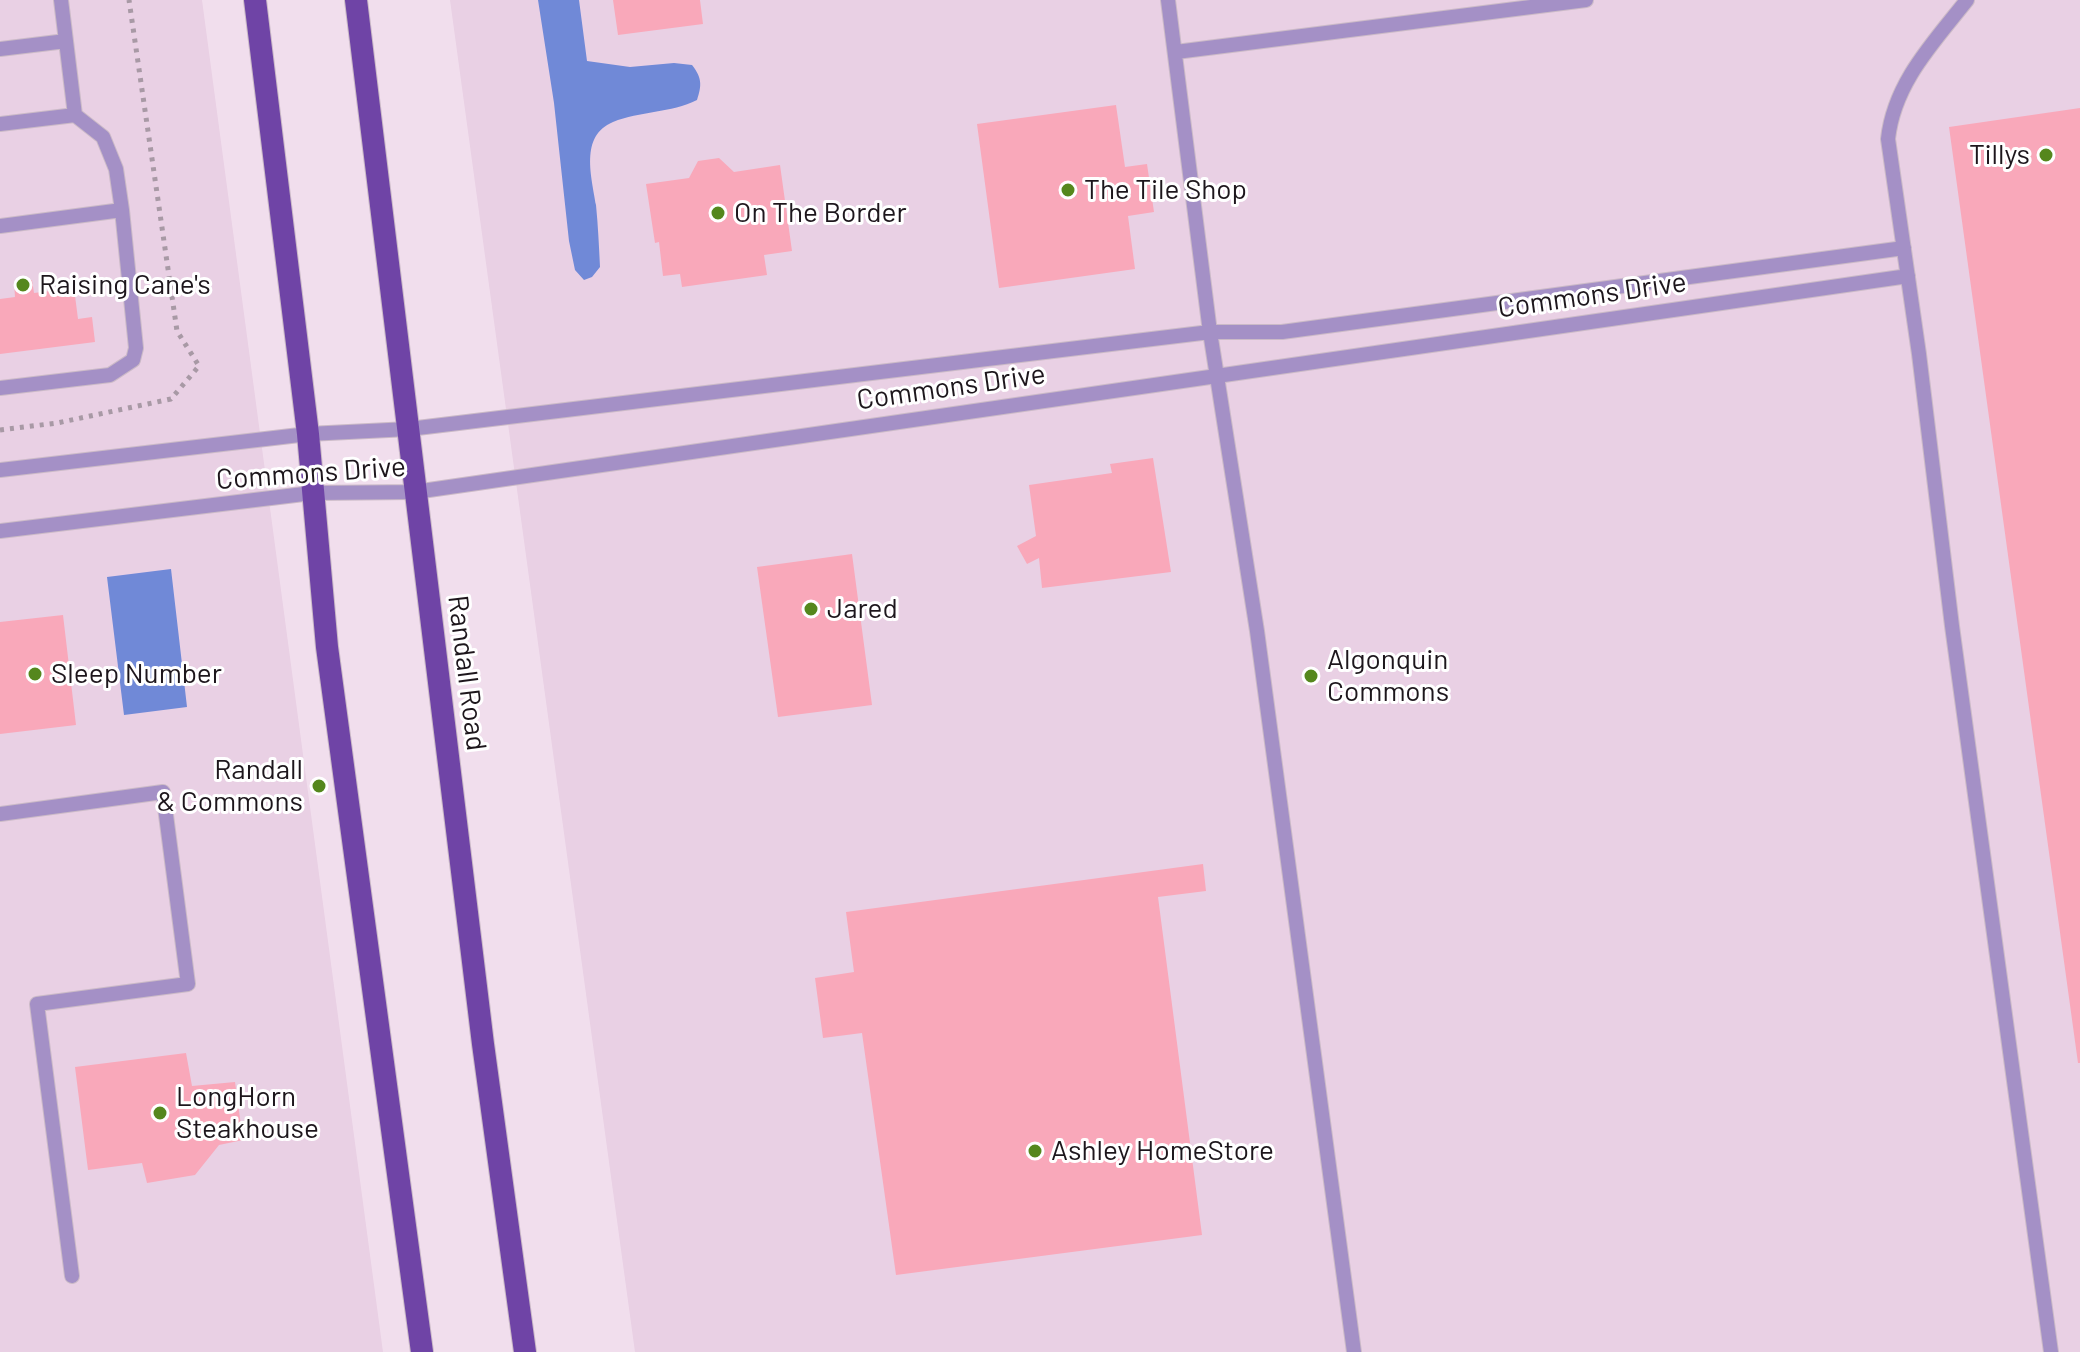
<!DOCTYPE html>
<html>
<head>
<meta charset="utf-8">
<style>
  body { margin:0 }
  canvas { display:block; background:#f1deed }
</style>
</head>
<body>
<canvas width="2080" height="1352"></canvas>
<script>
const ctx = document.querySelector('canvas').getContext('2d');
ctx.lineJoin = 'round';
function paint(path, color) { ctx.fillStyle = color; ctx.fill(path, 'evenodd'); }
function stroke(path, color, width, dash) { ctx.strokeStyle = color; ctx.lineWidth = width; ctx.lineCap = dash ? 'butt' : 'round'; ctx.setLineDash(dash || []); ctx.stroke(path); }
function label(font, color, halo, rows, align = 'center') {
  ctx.font = font + ' Barlow,sans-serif'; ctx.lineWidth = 6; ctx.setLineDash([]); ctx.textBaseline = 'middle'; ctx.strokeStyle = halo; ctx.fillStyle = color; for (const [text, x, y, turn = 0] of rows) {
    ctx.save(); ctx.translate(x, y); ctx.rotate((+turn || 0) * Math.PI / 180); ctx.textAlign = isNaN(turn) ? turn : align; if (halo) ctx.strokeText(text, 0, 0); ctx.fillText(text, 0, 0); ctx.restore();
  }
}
const built = new Path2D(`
  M0 0H202L383 1352H0Z
  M450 0H2080V1352H635Z`);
const water = new Path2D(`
  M538 0H579L587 61 630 67 674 63 692 65C702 78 702 85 697 100 671 113 640 111 613 122 579 136 592 178 596 205 598 225 599 247 600 267L592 277 584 280 575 270 569 241 554 103Z
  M171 569 187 707 124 715 107 577Z`);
const building = new Path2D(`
  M613 0H700L703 24 618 35Z
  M1116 105 1125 167 1147 164 1154 212 1128 216 1135 269 999 288 977 124Z
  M2080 108V1063H2078L1949 127Z
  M719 158 734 172 780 165 792 251 764 255 767 275 682 287 680 274 663 276 659 242 655 243 646 184 689 178 698 161Z
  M32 280 34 293 74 288 78 319 92 317 95 342 0 354V299L15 297 14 282Z
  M1153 458 1171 572 1042 588 1039 558 1027 564 1017 546 1036 536 1029 485 1112 473 1110 464Z
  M852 554 872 705 778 717 757 567Z
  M63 615 76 725 0 734V622Z
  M1203 864 1206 891 1158 897 1202 1235 896 1275 862 1033 823 1038 815 978 854 972 846 912Z
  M186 1053 192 1086 235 1082 243 1140 219 1145 195 1175 147 1183 142 1163 88 1170 75 1067Z`);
const path = new Path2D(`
  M0 430 57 423 171 399 199 366 177 331 129 0`);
const service = new Path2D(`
  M61 0 75 115
  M1168 0 1210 332 1257 631 1354 1352
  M1967 0C1933 43 1894 83 1888 139L1919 354 1952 626 2051 1352
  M0 49 66 41
  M1176 52 1586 0
  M0 124 75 115 103 137 116 169 122 210 0 226
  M0 388 110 375 133 360 136 348 122 210
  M0 470 308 434 409 429 1210 332H1282L1904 248
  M0 531 312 493 415 492 1908 276
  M0 814 163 792 188 984 37 1004 72 1276`);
const primary = new Path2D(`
  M255 0 308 434 327 647 422 1352
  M356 0 483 1044 525 1352`);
const markers = [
  [2046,155,8,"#55871d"],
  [1068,190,8,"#55871d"],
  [718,213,8,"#55871d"],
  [23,285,8,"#55871d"],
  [811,609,8,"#55871d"],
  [35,674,8,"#55871d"],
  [1311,676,8,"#55871d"],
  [319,786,8,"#55871d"],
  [160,1113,8,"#55871d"],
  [1035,1151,8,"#55871d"]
];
const poiNames = [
  ["Tillys",2030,155,"right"],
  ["The Tile Shop",1084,190],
  ["On The Border",734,213],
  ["Raising Cane's",39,285],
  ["Jared",827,609],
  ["Algonquin",1327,660],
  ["Commons",1327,692],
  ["Sleep Number",51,674],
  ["Randall",303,770,"right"],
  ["& Commons",303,802,"right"],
  ["LongHorn",176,1097],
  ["Steakhouse",176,1129],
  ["Ashley HomeStore",1051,1151]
];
const streetNames = [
  ["Commons Drive",1592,295,-8],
  ["Commons Drive",951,387,-8],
  ["Commons Drive",311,473,-4],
  ["Randall Road",467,673,83]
];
paint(built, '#e9d0e4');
paint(water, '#7089d7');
paint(building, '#f9a8ba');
stroke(service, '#cbbac7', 16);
stroke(primary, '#cbbac7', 24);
stroke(path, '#a899a5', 5, [4, 6]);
stroke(service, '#a490c6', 14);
stroke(primary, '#6f44a6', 22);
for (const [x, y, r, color] of markers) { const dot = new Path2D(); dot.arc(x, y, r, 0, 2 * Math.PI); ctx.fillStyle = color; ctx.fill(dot); stroke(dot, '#fff', 3); }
label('28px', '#1d161c', '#fff', poiNames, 'left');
label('28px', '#1d161c', '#fff', streetNames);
</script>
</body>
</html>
